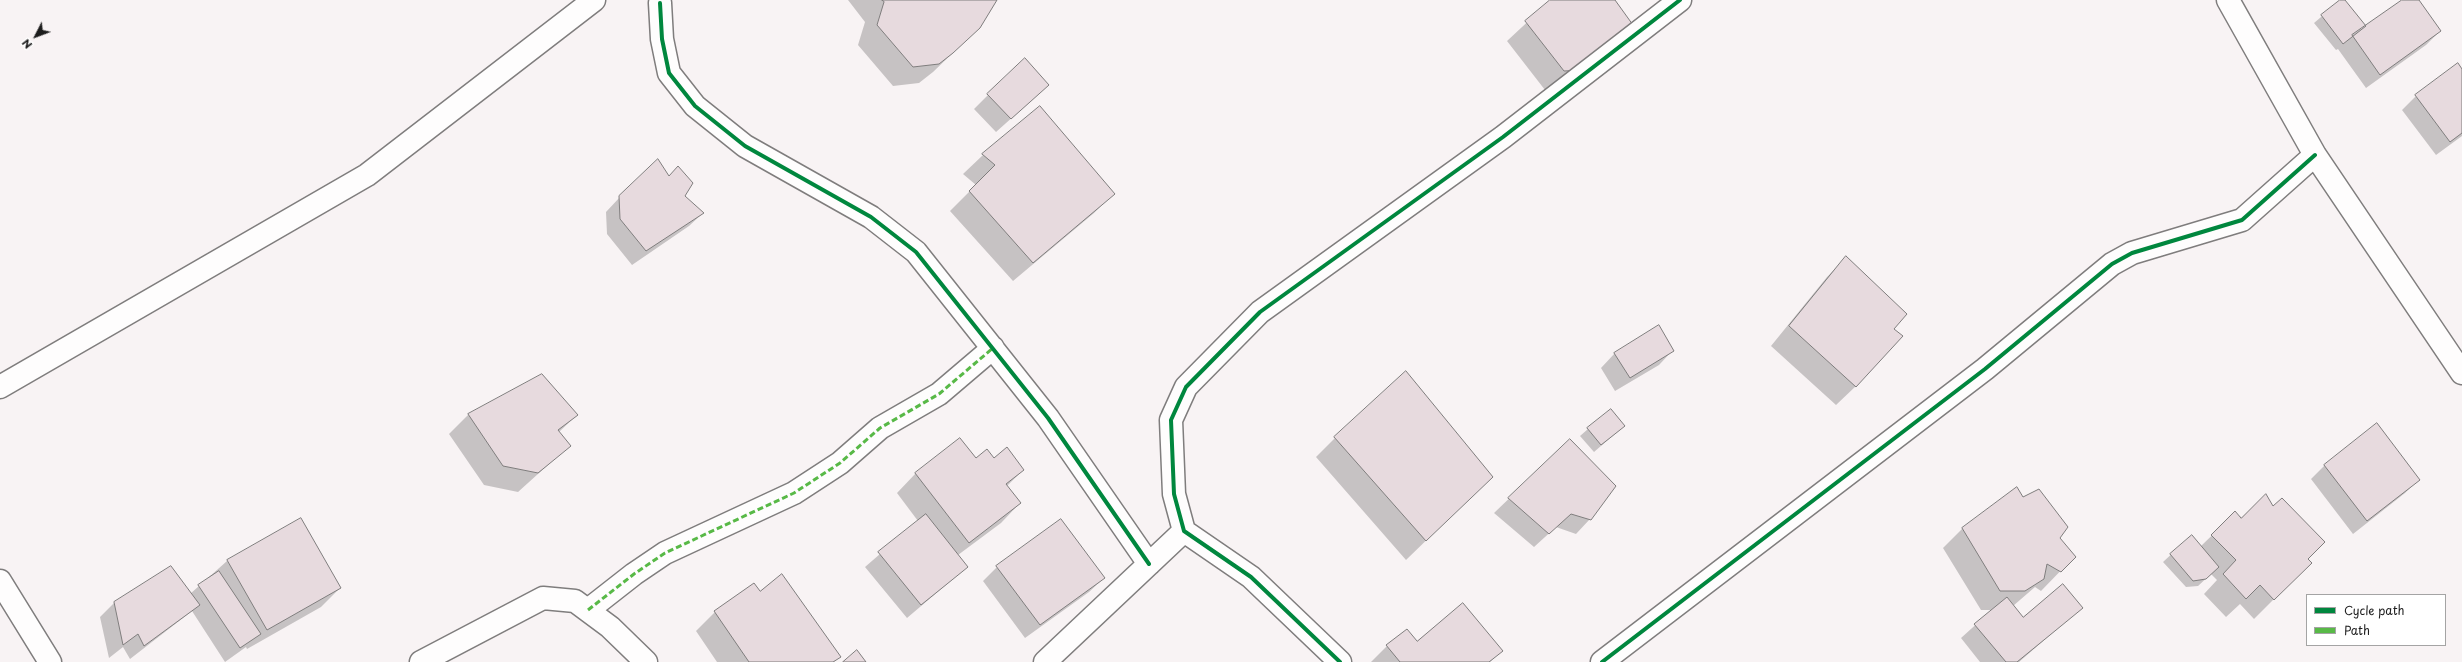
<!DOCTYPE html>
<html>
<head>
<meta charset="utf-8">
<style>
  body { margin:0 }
  #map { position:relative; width:2462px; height:662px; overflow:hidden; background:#f8f3f4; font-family:"Playpen Sans",sans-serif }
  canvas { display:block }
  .legend { position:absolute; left:2306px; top:594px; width:140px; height:52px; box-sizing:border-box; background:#fff; border:1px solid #a4a4a4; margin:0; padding:5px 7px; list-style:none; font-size:12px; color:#1c1c1c }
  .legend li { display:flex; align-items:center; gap:8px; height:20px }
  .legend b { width:20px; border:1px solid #a4a4a4 }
  .north { position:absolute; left:16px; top:16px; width:40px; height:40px; -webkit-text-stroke:3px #fff; paint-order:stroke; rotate:228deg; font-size:11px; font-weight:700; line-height:16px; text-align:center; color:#1c1c1c }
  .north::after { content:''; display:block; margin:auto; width:14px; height:18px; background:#1c1c1c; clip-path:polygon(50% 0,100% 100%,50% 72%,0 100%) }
</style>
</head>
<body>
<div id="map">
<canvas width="2462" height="662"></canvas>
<ul class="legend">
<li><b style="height:5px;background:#00873e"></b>Cycle path</li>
<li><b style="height:5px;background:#58b947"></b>Path</li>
</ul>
<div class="north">N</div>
</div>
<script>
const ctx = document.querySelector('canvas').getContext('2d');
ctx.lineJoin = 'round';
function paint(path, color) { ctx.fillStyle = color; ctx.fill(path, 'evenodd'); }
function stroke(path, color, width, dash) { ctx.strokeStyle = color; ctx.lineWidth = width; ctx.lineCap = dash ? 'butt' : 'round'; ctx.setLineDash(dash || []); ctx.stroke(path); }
const shadow = new Path2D(`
  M848 0H996L959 47 933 72 919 83 893 86 858 45 865 22Z
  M1551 0H1613L1564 89 1545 90 1507 41Z
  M2341 0H2344L2361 29 2403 0H2418L2440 31 2426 45 2366 88 2338 49 2336 50 2314 23Z
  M2462 71V136L2436 155 2402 110 2416 96Z
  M988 95 1033 99 996 132 974 109Z
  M1040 107 1113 194 1094 213 1013 281 950 211 976 185 963 174 983 155Z
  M668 177 684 197 703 213 689 226 632 265 607 234 606 212 620 197Z
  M1846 258 1893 330 1856 386 1836 405 1771 346 1827 277Z
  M1673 350 1659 365 1615 391 1601 368 1615 353Z
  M542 376 577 415 559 432 569 446 518 492 484 485 449 434 468 415Z
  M1624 426 1594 452 1580 436 1588 429Z
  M1335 438 1472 496 1406 560 1316 457Z
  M1570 440 1590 519 1576 534 1556 527 1534 547 1494 513Z
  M976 459 994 460 1023 470 1007 486 1020 503 1001 523 958 555 967 567 907 618 865 567 918 521 897 493 916 473Z
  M2325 465 2419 479 2405 493 2353 534 2311 479Z
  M2016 488 2023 499 2074 557 2041 591 2035 587 2013 606 2023 618 2081 608 2019 662H1980L1961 638 1992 610H1981L1943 548 1962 529Z
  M2235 513 2310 563 2254 619 2240 604 2226 617 2204 594 2217 580 2211 574 2198 586 2186 587 2163 562 2191 536 2200 547Z
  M227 561 340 588 321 607 247 649 246 647 225 662 192 611 130 659 123 647 109 658 100 617 114 603 190 594Z
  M997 567 1104 578 1089 592 1025 638 983 581Z
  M760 592 839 657 834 662H717L696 631 715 612Z
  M1417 643 1501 651 1490 662H1371L1387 646Z`);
const building = new Path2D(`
  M882 0H997L980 28 953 53 939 64 913 67 877 25 884 2Z
  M1550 0H1615L1633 25 1584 70 1564 71 1525 21Z
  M2340 0H2345L2366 26 2343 44 2321 15Z
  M2402 0H2419L2441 31 2380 75 2352 35Z
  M1025 58 1049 85 1011 119 987 94Z
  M2458 63 2462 69V133L2450 142 2415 95Z
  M1040 106 1115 194 1033 263 969 191 995 165 982 154Z
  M658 159 669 176 678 166 693 183 685 196 704 213 646 251 620 219 619 196Z
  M1846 256 1907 314 1894 329 1903 336 1856 387 1789 326Z
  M1659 325 1674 351 1630 378 1614 353Z
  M1406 371 1493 477 1426 541 1334 437Z
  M542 374 578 415 558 430 571 446 538 473 503 466 468 414Z
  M1611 409 1625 426 1601 445 1587 428Z
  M2377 423 2420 480 2367 521 2324 465Z
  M960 438 976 458 987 449 994 458 1007 447 1024 470 1006 484 1021 503 969 543 915 473Z
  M1570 439 1616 486 1591 520 1571 514 1549 534 1508 498Z
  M2017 487 2023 497 2039 489 2068 527 2060 538 2076 557 2061 572 2047 564 2044 579 2025 591H2000L1962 528Z
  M2266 494 2273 506 2282 498 2325 542 2308 559 2312 563 2274 600 2260 585 2246 599 2223 574 2236 560 2211 535 2235 511 2241 518Z
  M926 514 968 567 921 605 878 552Z
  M301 518 341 588 267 630 227 560Z
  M1061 519 1105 578 1040 625 996 566Z
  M2192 535 2219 567 2206 579 2193 581 2170 554Z
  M171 566 200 605 144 646 138 634 123 645 114 602Z
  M219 571 261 634 240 648 198 585Z
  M782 574 841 657 833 662H749L714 611 754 583 760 591Z
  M2063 584 2083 608 2017 662H2006L1974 624 2007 597 2023 617Z
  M1463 603 1503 651 1489 662H1400L1386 645 1407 629 1417 641Z
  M857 650 866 662H843Z`);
const minor = new Path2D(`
  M2228 0 2315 155 2462 373
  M660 3 662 39 669 73 695 106 745 146 871 217 916 252 1048 418 1149 564
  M0 387 367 175 594 0
  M0 581 50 662
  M588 610 634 574 665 553 794 493 840 463 880 428 939 394 993 348
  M421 662 543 598 575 601 610 627 646 662
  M1045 662 1184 531
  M1340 662 1251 577 1184 531 1174 494 1171 420 1186 387 1260 312 1503 137 1680 0
  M1602 662 1985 369 2112 264 2132 253 2242 220 2315 155`);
const quiet = new Path2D(`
  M588 610 634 574 665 553 794 493 840 463 880 428 939 394 993 348`);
const cycleway = new Path2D(`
  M660 3 662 39 669 73 695 106 745 146 871 217 916 252 1048 418 1149 564
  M1340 662 1251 577 1184 531 1174 494 1171 420 1186 387 1260 312 1503 137 1680 0
  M1602 662 1985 369 2112 264 2132 253 2242 220 2315 155`);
paint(shadow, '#0003');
paint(building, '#e7dade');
stroke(building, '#7f7d7d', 1);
stroke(minor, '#7f7d7d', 25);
stroke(minor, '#fefdfd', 22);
stroke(quiet, '#58b947', 3, [6, 3]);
stroke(cycleway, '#00873e', 4);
</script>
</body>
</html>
